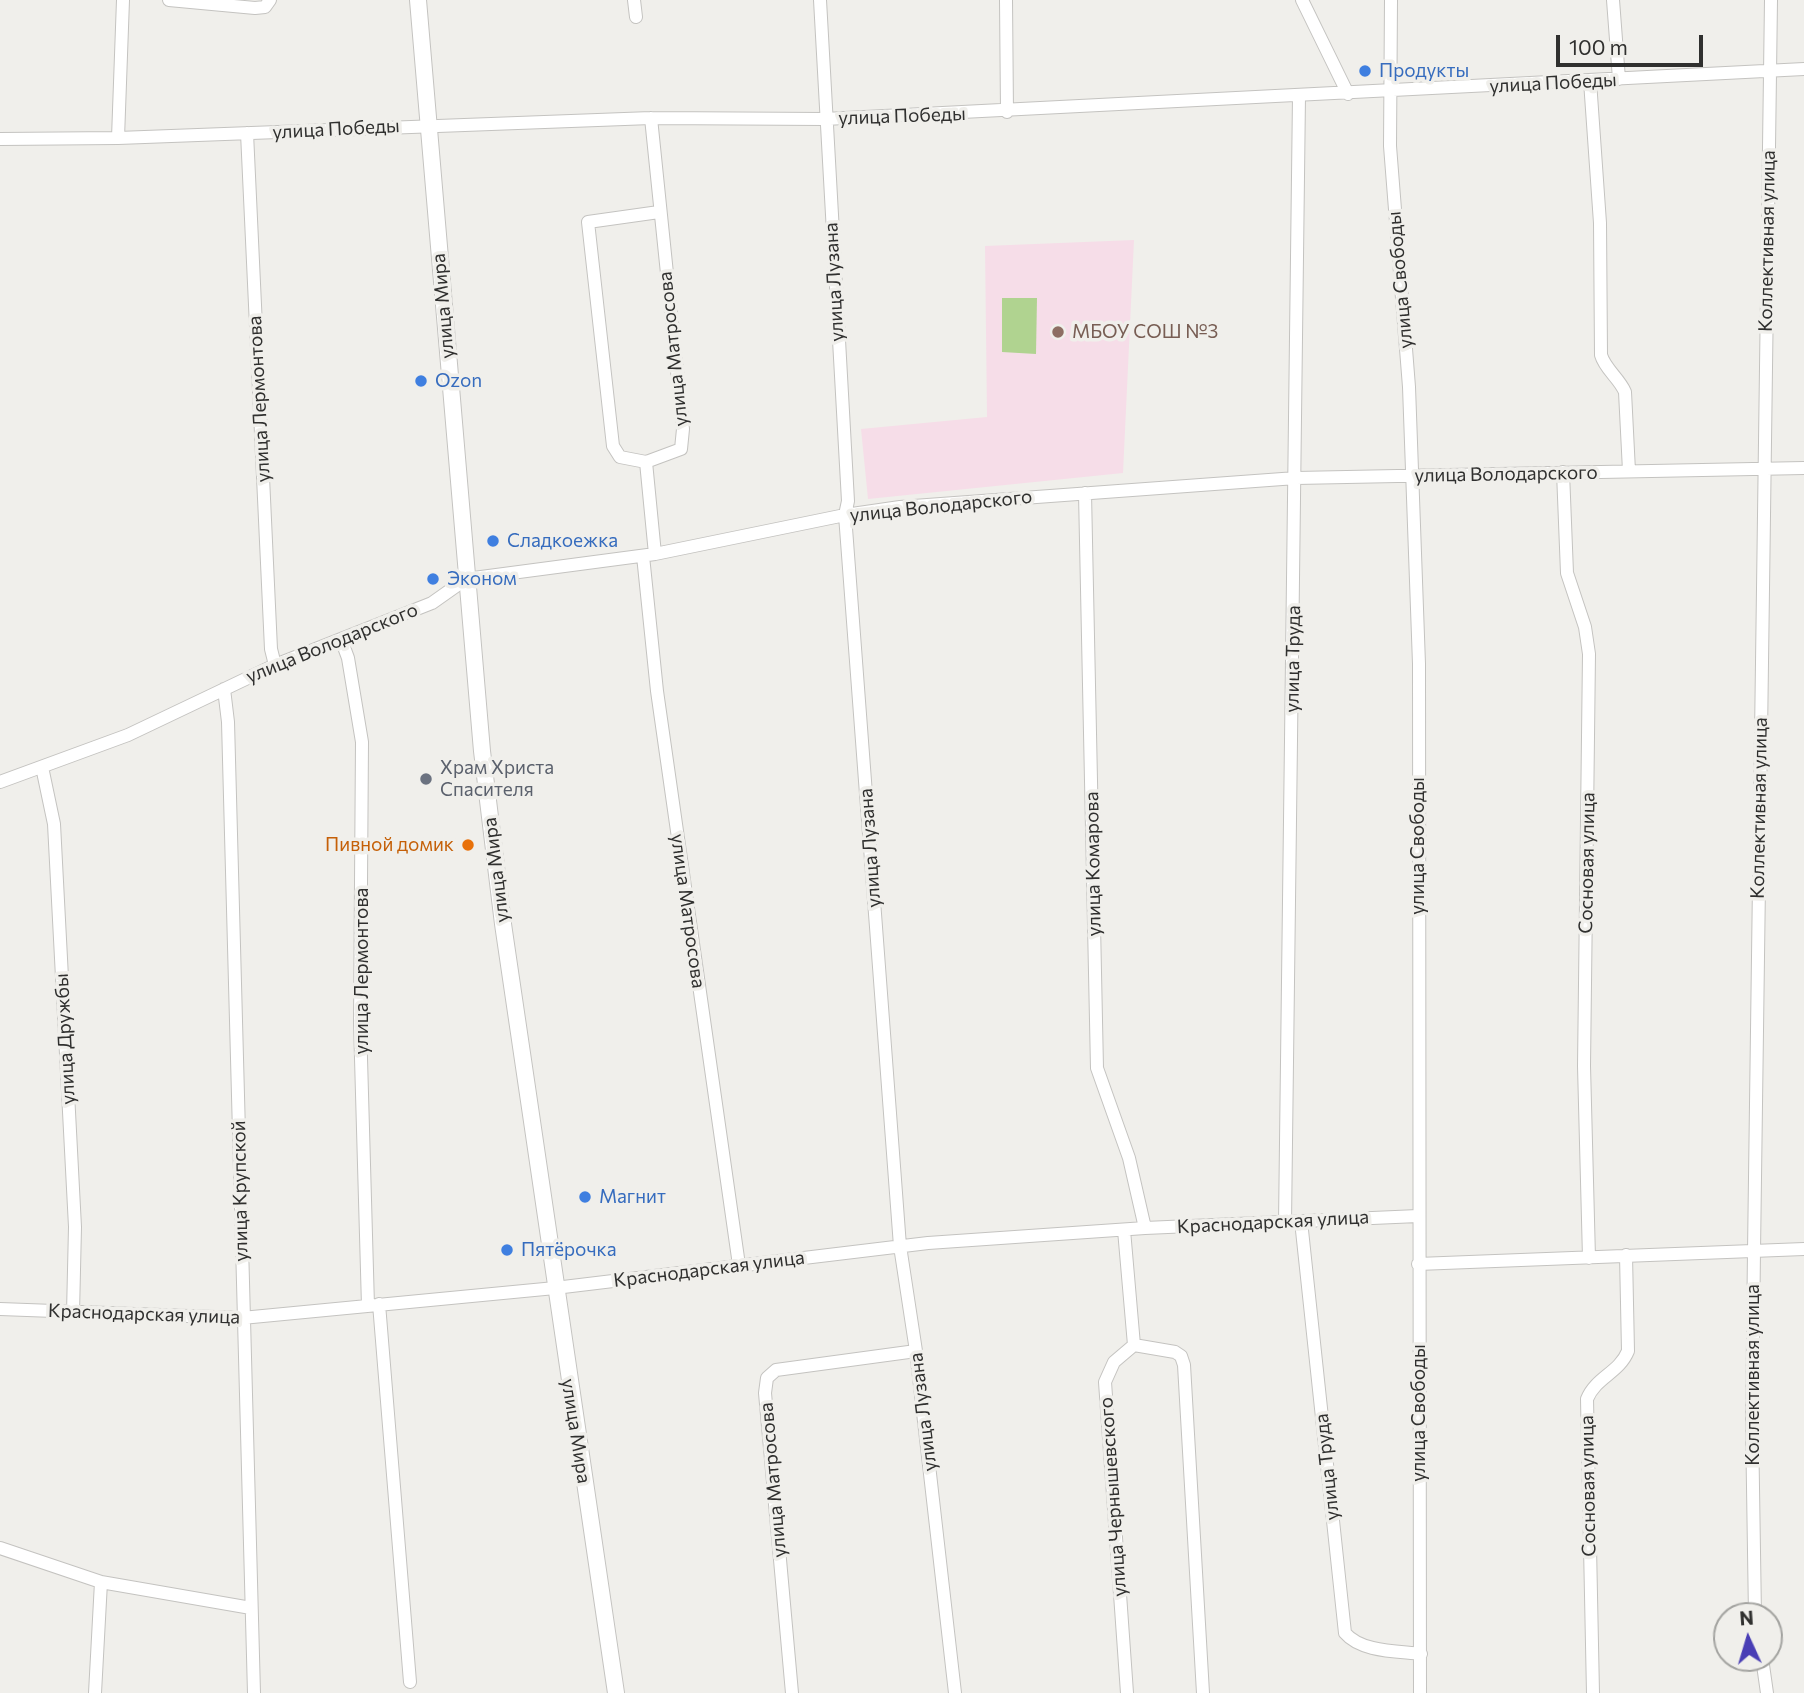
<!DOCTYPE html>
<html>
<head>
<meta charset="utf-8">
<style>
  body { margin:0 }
  #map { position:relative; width:1804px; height:1693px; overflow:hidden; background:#f0efeb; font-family:Commissioner,sans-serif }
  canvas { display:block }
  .north { position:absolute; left:1713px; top:1602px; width:70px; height:70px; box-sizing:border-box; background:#f0efeb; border:2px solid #a3a3a0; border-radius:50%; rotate:356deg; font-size:19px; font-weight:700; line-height:28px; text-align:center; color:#30302f }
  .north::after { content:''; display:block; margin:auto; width:24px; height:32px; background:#493eb5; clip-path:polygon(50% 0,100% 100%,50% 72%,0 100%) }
  .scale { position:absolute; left:1556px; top:35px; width:147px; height:32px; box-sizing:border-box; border:4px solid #30302f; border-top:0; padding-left:9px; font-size:21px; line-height:24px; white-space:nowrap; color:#30302f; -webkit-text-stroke:5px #f0efeb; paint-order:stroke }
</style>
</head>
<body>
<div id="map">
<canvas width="1804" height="1693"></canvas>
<div class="north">N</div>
<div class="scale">100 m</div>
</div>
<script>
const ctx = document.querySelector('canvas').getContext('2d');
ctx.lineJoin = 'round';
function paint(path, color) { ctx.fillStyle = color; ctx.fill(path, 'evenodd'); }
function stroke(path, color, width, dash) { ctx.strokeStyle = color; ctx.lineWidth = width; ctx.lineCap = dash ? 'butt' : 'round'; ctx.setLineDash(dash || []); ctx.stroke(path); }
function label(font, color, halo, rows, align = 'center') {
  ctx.font = font + ' Commissioner,sans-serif'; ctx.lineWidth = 7; ctx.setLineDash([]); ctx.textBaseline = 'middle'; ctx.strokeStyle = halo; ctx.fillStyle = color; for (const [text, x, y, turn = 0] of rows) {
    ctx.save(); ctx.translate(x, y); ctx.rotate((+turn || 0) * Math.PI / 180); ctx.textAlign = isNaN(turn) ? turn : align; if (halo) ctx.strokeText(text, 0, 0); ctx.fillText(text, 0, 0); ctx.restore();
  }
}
const education = new Path2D(`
  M1134 240 1123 473 868 499 861 429 987 417 985 246Z`);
const green = new Path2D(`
  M1002 298H1037L1036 354 1002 352Z`);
const minor = new Path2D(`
  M169 0 255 8 265 7 270 0
  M634 0 636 17
  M820 0 848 501 845 515 900 1246 916 1351 955 1693
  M1006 0 1007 112
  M1302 0 1348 94
  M1391 0 1390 146 1409 387 1419 664 1420 1693
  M1613 0 1619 79
  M1590 81 1600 223 1601 355C1605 369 1619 378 1625 392L1629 471
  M651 118 683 429 681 449 646 462 655 554
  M247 133 271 649 275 665
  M118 138 123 0
  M0 139 118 138 651 118 825 119 1804 69
  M646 462 620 457 613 446 588 222 659 212
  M1563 472 1567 573 1585 627 1589 654 1584 1066 1589 1258
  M1085 493 1097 1068 1129 1158 1145 1228
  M643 556 657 691 739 1265
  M341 639 348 658 362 742 360 1023 368 1306
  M224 689 228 722C238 1046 244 1369 254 1693
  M42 767 54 824 75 1227 73 1313
  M0 782 128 735 275 665 432 603 466 579 655 554 845 515 900 507 1296 478 1804 468
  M1301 1221 1345 1633C1361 1652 1397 1651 1421 1654
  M1285 1222 1299 96
  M1124 1230 1134 1345
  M1418 1264 1804 1249
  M379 1304 410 1682
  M0 1309 242 1318 555 1288 928 1243 1145 1228 1418 1216
  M1134 1345 1175 1352 1181 1356 1184 1365 1203 1693
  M0 1548 101 1582 251 1608
  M1755 1616 1752 1423 1754 1251 1771 0
  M1762 1658 1767 1693
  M95 1693 101 1582
  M792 1693 765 1393 767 1378 776 1370 916 1351
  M1127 1693 1105 1382 1114 1362 1134 1345
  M1593 1693 1587 1399C1596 1377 1619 1373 1628 1351L1626 1255`);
const major = new Path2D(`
  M418 0 482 751 503 924 616 1693`);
const markers = [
  [1365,71,7,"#3f7fe0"],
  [1058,332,7,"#8d6e63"],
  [421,381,7,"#3f7fe0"],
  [493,541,7,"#3f7fe0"],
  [433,579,7,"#3f7fe0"],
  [426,779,7,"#6b7280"],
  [468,845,7,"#e8710a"],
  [585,1197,7,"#3f7fe0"],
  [507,1250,7,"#3f7fe0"]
];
const shopNames = [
  ["Продукты",1379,71],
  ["Ozon",435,381],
  ["Сладкоежка",507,541],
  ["Эконом",447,579],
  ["Магнит",599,1197],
  ["Пятёрочка",521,1250]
];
const streetNames = [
  ["улица Победы",1553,83,-3],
  ["улица Победы",902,116,-2],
  ["улица Победы",336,129,-3],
  ["Коллективная улица",1767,241,-89],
  ["улица Свободы",1400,280,-95],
  ["улица Лузана",834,282,-93],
  ["улица Мира",443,306,-95],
  ["улица Матросова",673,349,-96],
  ["улица Лермонтова",259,399,-93],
  ["улица Володарского",1506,474,-1],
  ["улица Володарского",941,506,-6],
  ["улица Володарского",332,643,-22],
  ["улица Труда",1293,659,-89],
  ["Коллективная улица",1759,808,-89],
  ["улица Свободы",1418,846,-90],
  ["улица Лузана",870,848,-94],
  ["Сосновая улица",1587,863,-89],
  ["улица Комарова",1093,864,-91],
  ["улица Мира",496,870,-97],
  ["улица Матросова",688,911,82],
  ["улица Лермонтова",362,971,-90],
  ["улица Дружбы",65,1039,-93],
  ["улица Крупской",240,1191,-91],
  ["Краснодарская улица",1273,1222,-3],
  ["Краснодарская улица",709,1269,-7],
  ["Краснодарская улица",144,1314,2],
  ["Коллективная улица",1753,1375,-90],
  ["улица Лузана",923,1412,-97],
  ["улица Свободы",1419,1413,-90],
  ["улица Мира",576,1431,81],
  ["улица Труда",1327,1467,-96],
  ["улица Матросова",773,1480,-95],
  ["Сосновая улица",1588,1486,-91],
  ["улица Чернышевского",1113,1497,-94]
];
const educationNames = [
  ["МБОУ СОШ №3",1072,332]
];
const worshipNames = [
  ["Храм Христа",440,768],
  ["Спасителя",440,790]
];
const foodNames = [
  ["Пивной домик",454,845]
];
paint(education, '#f6dde8');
paint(green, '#b0d390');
stroke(minor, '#c4c3c0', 14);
stroke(major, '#c4c3c0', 18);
stroke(minor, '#fff', 12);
stroke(major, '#fff', 16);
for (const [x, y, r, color] of markers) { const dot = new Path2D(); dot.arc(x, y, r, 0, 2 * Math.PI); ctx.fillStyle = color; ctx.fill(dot); stroke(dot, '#f0efeb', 2.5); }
label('19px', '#366cbe', '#f0efeb', shopNames, 'left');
label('19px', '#30302f', '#f0efeb', streetNames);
label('19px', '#785e54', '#f0efeb', educationNames, 'left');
label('19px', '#5b616d', '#f0efeb', worshipNames, 'left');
label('19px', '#c56008', '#f0efeb', foodNames, 'right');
</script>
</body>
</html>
